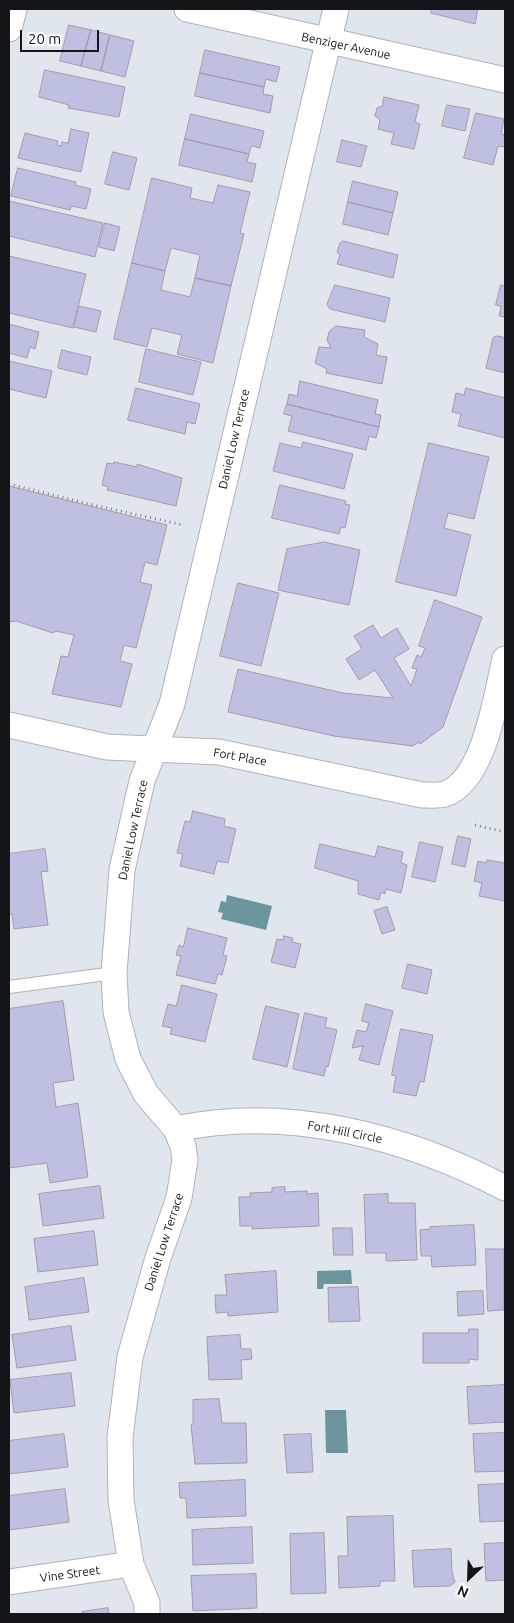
<!DOCTYPE html>
<html>
<head>
<meta charset="utf-8">
<style>
  body { margin:0 }
  #map { position:relative; width:514px; height:1623px; overflow:hidden; background:#dfe6ee; font-family:Ubuntu,sans-serif }
  canvas { display:block }
  .frame { position:absolute; inset:0; border:10px solid #131518; pointer-events:none }
  .north { position:absolute; left:444px; top:1553px; width:50px; height:50px; -webkit-text-stroke:4px #fff; paint-order:stroke; rotate:204deg; font-size:14px; font-weight:700; line-height:20px; text-align:center; color:#131518 }
  .north::after { content:''; display:block; margin:auto; width:18px; height:22px; background:#131518; clip-path:polygon(50% 0,100% 100%,50% 72%,0 100%) }
  .scale { position:absolute; left:20px; top:30px; width:79px; height:22px; box-sizing:border-box; border:2px solid #131518; border-top:0; padding-left:6px; font-size:15px; line-height:18px; white-space:nowrap; color:#131518; -webkit-text-stroke:4px #fff; paint-order:stroke }
</style>
</head>
<body>
<div id="map">
<canvas width="514" height="1623"></canvas>
<div class="frame"></div>
<div class="north">N</div>
<div class="scale">20 m</div>
</div>
<script>
const ctx = document.querySelector('canvas').getContext('2d');
ctx.lineJoin = 'round';
function paint(path, color) { ctx.fillStyle = color; ctx.fill(path, 'evenodd'); }
function stroke(path, color, width, dash) { ctx.strokeStyle = color; ctx.lineWidth = width; ctx.lineCap = dash ? 'butt' : 'round'; ctx.setLineDash(dash || []); ctx.stroke(path); }
function label(font, color, halo, rows, align = 'center') {
  ctx.font = font + ' Ubuntu,sans-serif'; ctx.lineWidth = 5; ctx.setLineDash([]); ctx.textBaseline = 'middle'; ctx.strokeStyle = halo; ctx.fillStyle = color; for (const [text, x, y, turn = 0] of rows) {
    ctx.save(); ctx.translate(x, y); ctx.rotate((+turn || 0) * Math.PI / 180); ctx.textAlign = isNaN(turn) ? turn : align; if (halo) ctx.strokeText(text, 0, 0); ctx.fillText(text, 0, 0); ctx.restore();
  }
}
const water = new Path2D(`
  M227 895 272 906 266 930 221 919 223 913 218 912 221 901 226 902Z
  M351 1270 352 1284H324L323 1289H317V1271Z
  M325 1410H346L348 1453H326Z`);
const building = new Path2D(`
  M432 9H478L475 24 431 13Z
  M69 25 91 30 81 66 60 61Z
  M91 30 110 35 101 71 81 66Z
  M110 35 134 41 125 77 101 71Z
  M205 50 280 67 276 82 266 79 264 87 200 73Z
  M45 70 125 87 119 117 68 108 69 105 39 97Z
  M200 73 264 87 263 94 273 96 270 113 195 96Z
  M384 97 419 105 415 122 420 124 414 149 391 144 394 133 378 129 380 120 375 116 377 108 382 106Z
  M447 105 470 109 465 131 442 126Z
  M476 113 504 119 501 134 505 135V147L498 146 493 165 464 158Z
  M191 114 264 131 260 148 251 146 249 154 185 139Z
  M71 129 89 133 81 172 18 158 25 133 58 141 57 145 61 146 62 142 68 143Z
  M185 139 249 154 247 162 256 164 252 182 179 165Z
  M342 140 367 146 361 167 337 162Z
  M113 152 137 158 129 190 105 184Z
  M18 168 76 182 75 185 91 189 86 209 71 206 70 210 11 196Z
  M152 178 192 188 190 198 213 203 218 185 250 192 240 233 244 234 231 286 195 278 200 255 171 248 165 271 132 263Z
  M353 181 398 192 393 213 348 202Z
  M9 201 103 223 95 257 9 236Z
  M348 202 393 213 388 235 343 224Z
  M105 223 120 227 114 251 99 247Z
  M343 241 398 255 393 278 337 264 340 255 337 252 340 243Z
  M9 256 86 274 73 328 9 313Z
  M132 263 165 271 161 290 190 297 195 278 231 286 213 363 177 354 182 335 152 328 147 347 114 339Z
  M335 285 390 298 385 322 330 309 327 305Z
  M501 285 505 286V317L499 316 501 306 496 305Z
  M79 306 101 311 96 332 74 327Z
  M9 324 39 332 35 349 30 347 27 358 9 353Z
  M336 326 365 330 364 337 378 344 376 355 387 357 382 384 326 373 327 369 315 363 319 347 331 348 327 340 329 332Z
  M497 336 503 337 505 341V373L486 368 493 338Z
  M146 349 201 362 193 395 139 382Z
  M62 350 91 357 87 375 58 368Z
  M9 361 52 371 46 398 9 389Z
  M300 381 378 400 375 414 381 415 379 427 287 404 289 394 297 396Z
  M136 388 200 404 195 424 187 422 185 434 128 420Z
  M466 388 505 398V438L458 426 461 414 452 412 456 393 464 395Z
  M287 404 379 427 376 438 369 436 366 450 288 431 292 416 284 414Z
  M303 442 353 454 344 489 273 471 280 443 301 448Z
  M429 443 489 457 474 519 448 513 444 528 471 535 456 596 396 582Z
  M114 462 137 467V464L182 478 176 506 107 490 108 487 102 485 107 463 113 464Z
  M280 485 346 501 345 504 350 505 345 528 341 527 339 534 272 518Z
  M9 486 167 525 157 565 145 562 140 582 152 585 136 648 124 645 120 661 132 664 121 707 52 694 61 656 68 657 74 635 56 631 53 633 16 621 9 622Z
  M325 542 360 550 349 605 278 590 287 549Z
  M238 583 279 593 261 666 220 656Z
  M435 600 482 617 443 727 420 744 419 742 413 746 334 736 228 712 238 669 343 693 393 698 375 670 359 680 346 659 362 649 354 636 373 625 381 638 397 628 409 649 394 658 411 686 417 669 412 668 417 655 421 657 425 648 419 646Z
  M193 811 225 819 224 826 236 829 228 863 217 861 214 874 180 866 183 854 177 853 185 821 190 822Z
  M458 836 471 839 465 867 452 864Z
  M420 842 443 847 435 882 412 877Z
  M320 844 375 857 378 846 403 852 401 863 407 865 401 893 386 889 385 894 381 892 379 900 358 894V881L315 868Z
  M45 849 48 871 41 872 48 925 14 929 12 914H9V854Z
  M487 860 505 863V901L479 896 482 883 474 881 478 861 486 863Z
  M387 907 395 930 382 934 374 911Z
  M188 928 227 938 223 955 227 956 222 975 218 974 215 984 176 975 181 956 176 955 179 945 183 947Z
  M284 936 293 938 292 942 301 944 295 968 271 962 277 939 283 940Z
  M408 964 432 970 427 994 402 988Z
  M182 985 217 994 205 1042 170 1034 172 1028 162 1026 168 1004 176 1006Z
  M63 1001 74 1080 53 1083 56 1107 78 1103 88 1177 50 1183 47 1163 9 1168V1009Z
  M366 1004 393 1011 379 1065 359 1060 363 1046 352 1048 357 1030 366 1032 369 1023 362 1021Z
  M266 1006 299 1014 287 1067 253 1059Z
  M305 1013 327 1018 325 1027 337 1030 328 1067 326 1066 324 1076 293 1069Z
  M401 1029 433 1035 424 1082 420 1081 416 1096 393 1092 396 1076 392 1075Z
  M100 1186 104 1218 43 1226 39 1194Z
  M285 1187V1192L307 1191V1194L318 1193 319 1226 252 1229V1226H240L239 1197H250V1193L272 1192V1188Z
  M388 1194V1203H415L417 1260 386 1261V1253H366L364 1195Z
  M474 1225 476 1265 432 1267 431 1256H421L420 1230 430 1229V1227Z
  M333 1228H352L353 1255H334Z
  M94 1231 98 1265 38 1272 34 1239Z
  M486 1249H504V1310L488 1311Z
  M276 1271 278 1312 228 1316V1312L216 1313 215 1295H227L225 1275Z
  M84 1278 89 1312 29 1320 25 1287Z
  M358 1287 360 1321 329 1322 328 1288Z
  M483 1291 484 1314 458 1316 457 1292Z
  M71 1326 76 1360 17 1368 12 1335Z
  M469 1329H478V1360L469 1359V1363H423V1333H468Z
  M240 1335 241 1349H251L252 1359 241 1360 242 1379 209 1380 207 1337Z
  M71 1373 75 1406 14 1413 10 1380Z
  M505 1385V1422L469 1424 467 1387Z
  M219 1399 222 1423H246L247 1463 195 1464 191 1425 193 1424V1400Z
  M505 1433V1471L475 1472 473 1434Z
  M64 1434 68 1467 9 1474V1441Z
  M311 1434 313 1472 287 1473 284 1435Z
  M245 1480 246 1516 187 1518 186 1498H180L179 1483Z
  M505 1484V1521L480 1522 478 1485Z
  M65 1489 69 1522 9 1530V1496Z
  M393 1516 395 1581H380V1586L339 1588 338 1556H348L347 1517Z
  M252 1527 253 1563 193 1565 192 1530Z
  M324 1533 326 1593 291 1594 290 1534Z
  M505 1543V1580L486 1581 484 1544Z
  M451 1549 452 1572 455 1582 450 1586 414 1587 412 1551Z
  M256 1574 257 1608 193 1611 191 1576Z
  M108 1608 109 1614H83L82 1612Z`);
const path = new Path2D(`
  M9 484 89 504 183 525
  M475 825 505 832`);
const lane = new Path2D(`
  M9 987 114 973`);
const street = new Path2D(`
  M187 9 505 80
  M9 29 14 9
  M9 725 107 747 219 752 422 795C428 795 438 796 445 794 485 780 496 696 505 659
  M176 1129C287 1105 406 1136 505 1188
  M9 1582 131 1564
  M147 1614V1603L131 1564 121 1500 120 1437 130 1357 158 1258 179 1198 185 1160 183 1146 176 1129 146 1094 128 1059 116 1012 114 973 122 870 137 803 142 781 172 704 336 9`);
const streetNames = [
  ["Benziger Avenue",346,46,12],
  ["Daniel Low Terrace",234,439,-77],
  ["Fort Place",240,757,10],
  ["Daniel Low Terrace",133,830,-78],
  ["Fort Hill Circle",345,1132,11],
  ["Daniel Low Terrace",164,1242,-72],
  ["Vine Street",70,1574,-8]
];
paint(water, '#6d959d');
paint(building, '#bdc0e1');
stroke(building, '#9d9ea7', 1);
stroke(lane, '#adb3bb', 14);
stroke(street, '#adb3bb', 27);
stroke(path, '#7c8186', 3, [1, 4]);
stroke(lane, '#fff', 12);
stroke(street, '#fff', 25);
label('12px', '#131518', '#fff', streetNames);
</script>
</body>
</html>
